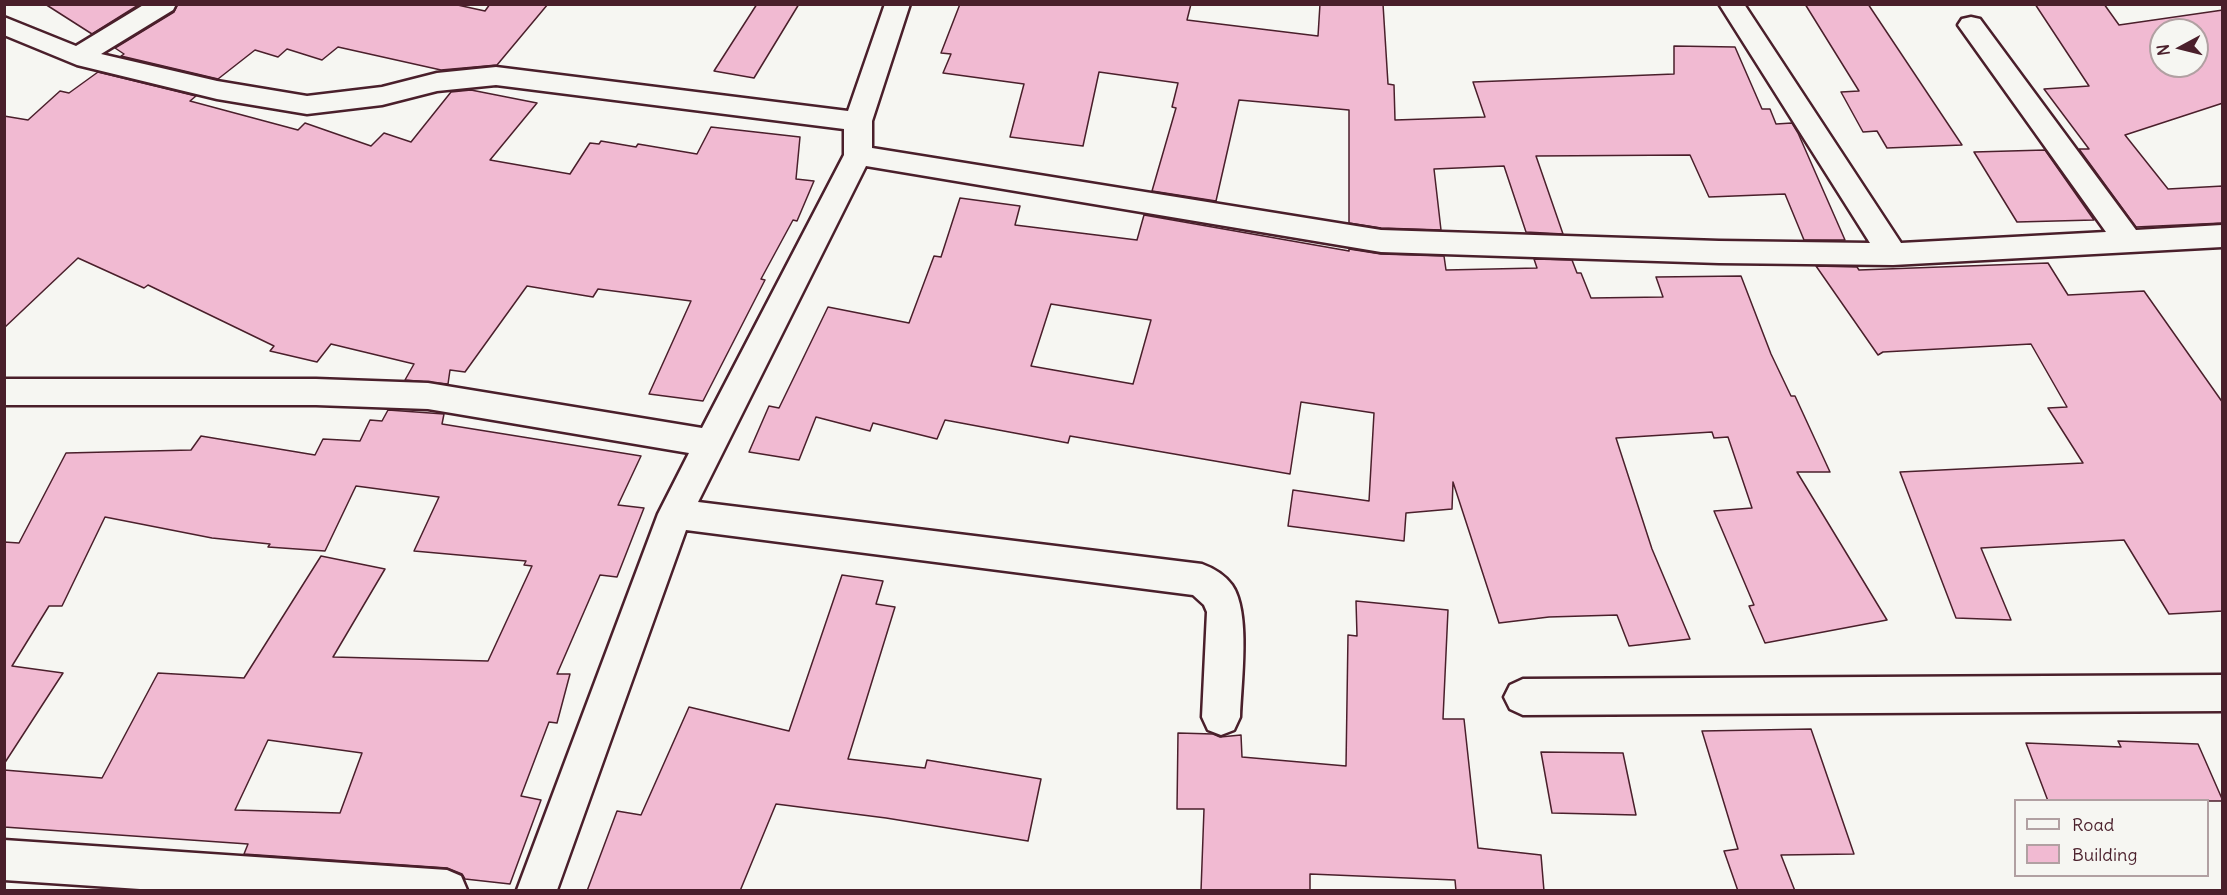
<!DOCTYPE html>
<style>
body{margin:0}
#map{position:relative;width:2227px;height:895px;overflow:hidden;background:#f6f6f2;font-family:Delius,sans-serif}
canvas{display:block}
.frame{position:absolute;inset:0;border:6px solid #4a1f2b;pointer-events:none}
.legend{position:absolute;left:2014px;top:799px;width:195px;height:78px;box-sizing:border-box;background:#f6f6f2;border:2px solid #b1a0a2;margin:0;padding:8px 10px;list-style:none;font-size:18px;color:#4a1f2b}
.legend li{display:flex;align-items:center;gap:12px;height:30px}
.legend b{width:30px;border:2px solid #b1a0a2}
.north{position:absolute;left:2149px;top:18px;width:60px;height:60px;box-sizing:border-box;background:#f6f6f2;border:2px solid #b1a0a2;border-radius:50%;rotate:263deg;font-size:16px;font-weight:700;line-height:24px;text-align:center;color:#4a1f2b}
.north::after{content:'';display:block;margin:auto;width:21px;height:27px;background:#4a1f2b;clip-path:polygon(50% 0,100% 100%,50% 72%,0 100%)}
</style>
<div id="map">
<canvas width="2227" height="895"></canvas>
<div class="frame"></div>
<ul class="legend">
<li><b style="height:8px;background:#f6f6f2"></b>Road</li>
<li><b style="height:16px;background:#f1bad2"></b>Building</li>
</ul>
<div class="north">N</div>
</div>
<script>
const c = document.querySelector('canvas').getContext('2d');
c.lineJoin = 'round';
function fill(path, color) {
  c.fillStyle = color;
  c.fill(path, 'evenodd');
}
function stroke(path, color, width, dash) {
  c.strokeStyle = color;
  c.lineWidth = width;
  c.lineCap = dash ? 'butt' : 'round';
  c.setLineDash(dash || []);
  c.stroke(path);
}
const building = new Path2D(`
 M 45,4 L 140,4 L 92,34 Z
 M 178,4 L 453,4 L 485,11 L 490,4 L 548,4 L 497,65 L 441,70 L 338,47 L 322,60 L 287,49 L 278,57 L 255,50 L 218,79 L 121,56 L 124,54 L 115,48 L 174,12 Z
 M 757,4 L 799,4 L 754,78 L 714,71 Z
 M 960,4 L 1191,4 L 1187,20 L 1318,36 L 1320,4 L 1383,4 L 1388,84 L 1394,85 L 1395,120 L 1485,117 L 1473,82 L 1674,74 L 1674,46 L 1735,47 L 1762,109 L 1770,109 L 1776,124 L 1792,123 L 1798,133 L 1845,240 L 1804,240 L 1785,194 L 1709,197 L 1690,155 L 1536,156 L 1563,234 L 1526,232 L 1504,166 L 1434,169 L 1441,230 L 1381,228 L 1349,223 L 1349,110 L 1239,100 L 1216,201 L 1152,191 L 1176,108 L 1172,107 L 1178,83 L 1099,72 L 1083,146 L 1010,137 L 1024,84 L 943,73 L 951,54 L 941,53 Z
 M 1805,4 L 1868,4 L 1962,145 L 1887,148 L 1877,131 L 1863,132 L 1841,92 L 1859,91 Z
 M 2035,4 L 2104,4 L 2119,25 L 2223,10 L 2223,103 L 2125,135 L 2168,189 L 2223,186 L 2223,223 L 2136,227 L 2079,149 L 2089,149 L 2044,89 L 2089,86 ZM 2161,30 L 2197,30 L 2197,66 L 2161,66 Z
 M 98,72 L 196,96 L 190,101 L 298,130 L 305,123 L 371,146 L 384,133 L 411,142 L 451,92 L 471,90 L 537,103 L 490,160 L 570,174 L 590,143 L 599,144 L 601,141 L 636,147 L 638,144 L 697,154 L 711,127 L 800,137 L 796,179 L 814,181 L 797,221 L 793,220 L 761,279 L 765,280 L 703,401 L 649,394 L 691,301 L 598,289 L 593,297 L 527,286 L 465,372 L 450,370 L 448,384 L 405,380 L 414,364 L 331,344 L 317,362 L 270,351 L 274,346 L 148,285 L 144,288 L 78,258 L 4,328 L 4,116 L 28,120 L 60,91 L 69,93 Z
 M 2045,150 L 2094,220 L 2017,222 L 1974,152 Z
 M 960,198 L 1020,206 L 1015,225 L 1137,240 L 1144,215 L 1349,251 L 1349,249 L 1381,254 L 1444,256 L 1446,270 L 1537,268 L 1534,259 L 1572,260 L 1577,273 L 1581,273 L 1591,298 L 1663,297 L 1656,277 L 1741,276 L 1771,354 L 1791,396 L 1795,396 L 1830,472 L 1797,472 L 1887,620 L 1765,643 L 1749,606 L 1754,605 L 1714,511 L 1752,508 L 1728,437 L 1714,438 L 1712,432 L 1616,438 L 1652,549 L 1690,639 L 1629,646 L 1617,615 L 1549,617 L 1499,623 L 1453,482 L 1452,509 L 1406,513 L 1404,541 L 1288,526 L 1293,490 L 1369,501 L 1374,413 L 1301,402 L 1290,474 L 1070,436 L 1068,443 L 945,420 L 937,439 L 873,423 L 870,431 L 816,417 L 799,460 L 749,452 L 769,406 L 779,408 L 828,307 L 909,323 L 934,256 L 941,257 ZM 1051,304 L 1151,320 L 1133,384 L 1031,366 Z
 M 2048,263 L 2068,295 L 2144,291 L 2223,403 L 2223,611 L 2169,614 L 2124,540 L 1981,548 L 2011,620 L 1956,618 L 1900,472 L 2083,463 L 2048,408 L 2067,407 L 2031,344 L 1883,352 L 1878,355 L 1816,266 L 1857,267 L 1859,270 Z
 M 388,410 L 444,414 L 442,424 L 641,456 L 618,505 L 644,508 L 617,577 L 600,575 L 557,674 L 570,674 L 557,723 L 549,722 L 521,796 L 541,800 L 510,884 L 465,879 L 462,874 L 447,868 L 244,854 L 248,844 L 4,827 L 4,770 L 102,778 L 158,673 L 244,678 L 321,556 L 385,569 L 333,657 L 488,661 L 532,566 L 524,565 L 526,561 L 414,551 L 439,497 L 356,486 L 325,551 L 268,547 L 270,544 L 212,538 L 105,517 L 62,606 L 49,606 L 12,666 L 63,673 L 4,764 L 4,542 L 19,543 L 66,453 L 191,450 L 201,436 L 315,455 L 323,439 L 360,441 L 370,420 L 382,421 ZM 268,740 L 362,753 L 340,813 L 235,810 Z
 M 842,575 L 883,581 L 876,604 L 895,607 L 848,759 L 925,768 L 927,760 L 1041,779 L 1028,841 L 886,818 L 776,804 L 740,891 L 587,891 L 617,811 L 641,815 L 689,707 L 789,731 Z
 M 1356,601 L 1448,610 L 1443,719 L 1464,719 L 1478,848 L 1541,855 L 1544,891 L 1456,891 L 1455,880 L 1310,874 L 1310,891 L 1201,891 L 1204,809 L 1177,809 L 1178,733 L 1213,734 L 1220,737 L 1241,735 L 1242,757 L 1346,766 L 1348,635 L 1357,636 Z
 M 1811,729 L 1854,854 L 1781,855 L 1795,891 L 1738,891 L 1724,851 L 1738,849 L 1702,731 Z
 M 2118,741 L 2198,744 L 2223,801 L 2048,801 L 2026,743 L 2121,747 Z
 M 1541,752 L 1623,753 L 1636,815 L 1552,813 Z`);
fill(building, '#f1bad2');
stroke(building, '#4a1f2b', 1.5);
const minor = new Path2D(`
 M 145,4 L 176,4 L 173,10 L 101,54 L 217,81 L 307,96 L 382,87 L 437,73 L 496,67 L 848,111 L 885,4 L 910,4 L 872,121 L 872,148 L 1381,230 L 1719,241 L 1870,243 L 1719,4 L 1744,4 L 1901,243 L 2106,232 L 1958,25 L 1962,19 L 1971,17 L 1980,19 L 2136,230 L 2222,225 L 2222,247 L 1893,265 L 1719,263 L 1381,252 L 866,166 L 698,502 L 1202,564 C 1213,568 1225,575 1232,585 C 1251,612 1241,683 1240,717 L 1234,730 L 1221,735 L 1208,730 L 1202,717 L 1207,612 L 1204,605 L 1193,595 L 686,530 L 557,890 L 517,890 L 658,514 L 689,453 L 428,409 L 316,405 L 4,405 L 4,379 L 316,379 L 428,383 L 702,428 L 844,155 L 844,129 L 496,85 L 437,91 L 382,105 L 307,114 L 217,99 L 77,65 L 4,35 L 4,17 L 76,46 Z
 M 2222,675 L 2222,711 L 1523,715 L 1510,709 L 1504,697 L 1510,685 L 1523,679 Z
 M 4,840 L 447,870 L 461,876 L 467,890 L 155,890 L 4,880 Z`);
stroke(minor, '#4a1f2b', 5);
fill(minor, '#f6f6f2');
</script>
